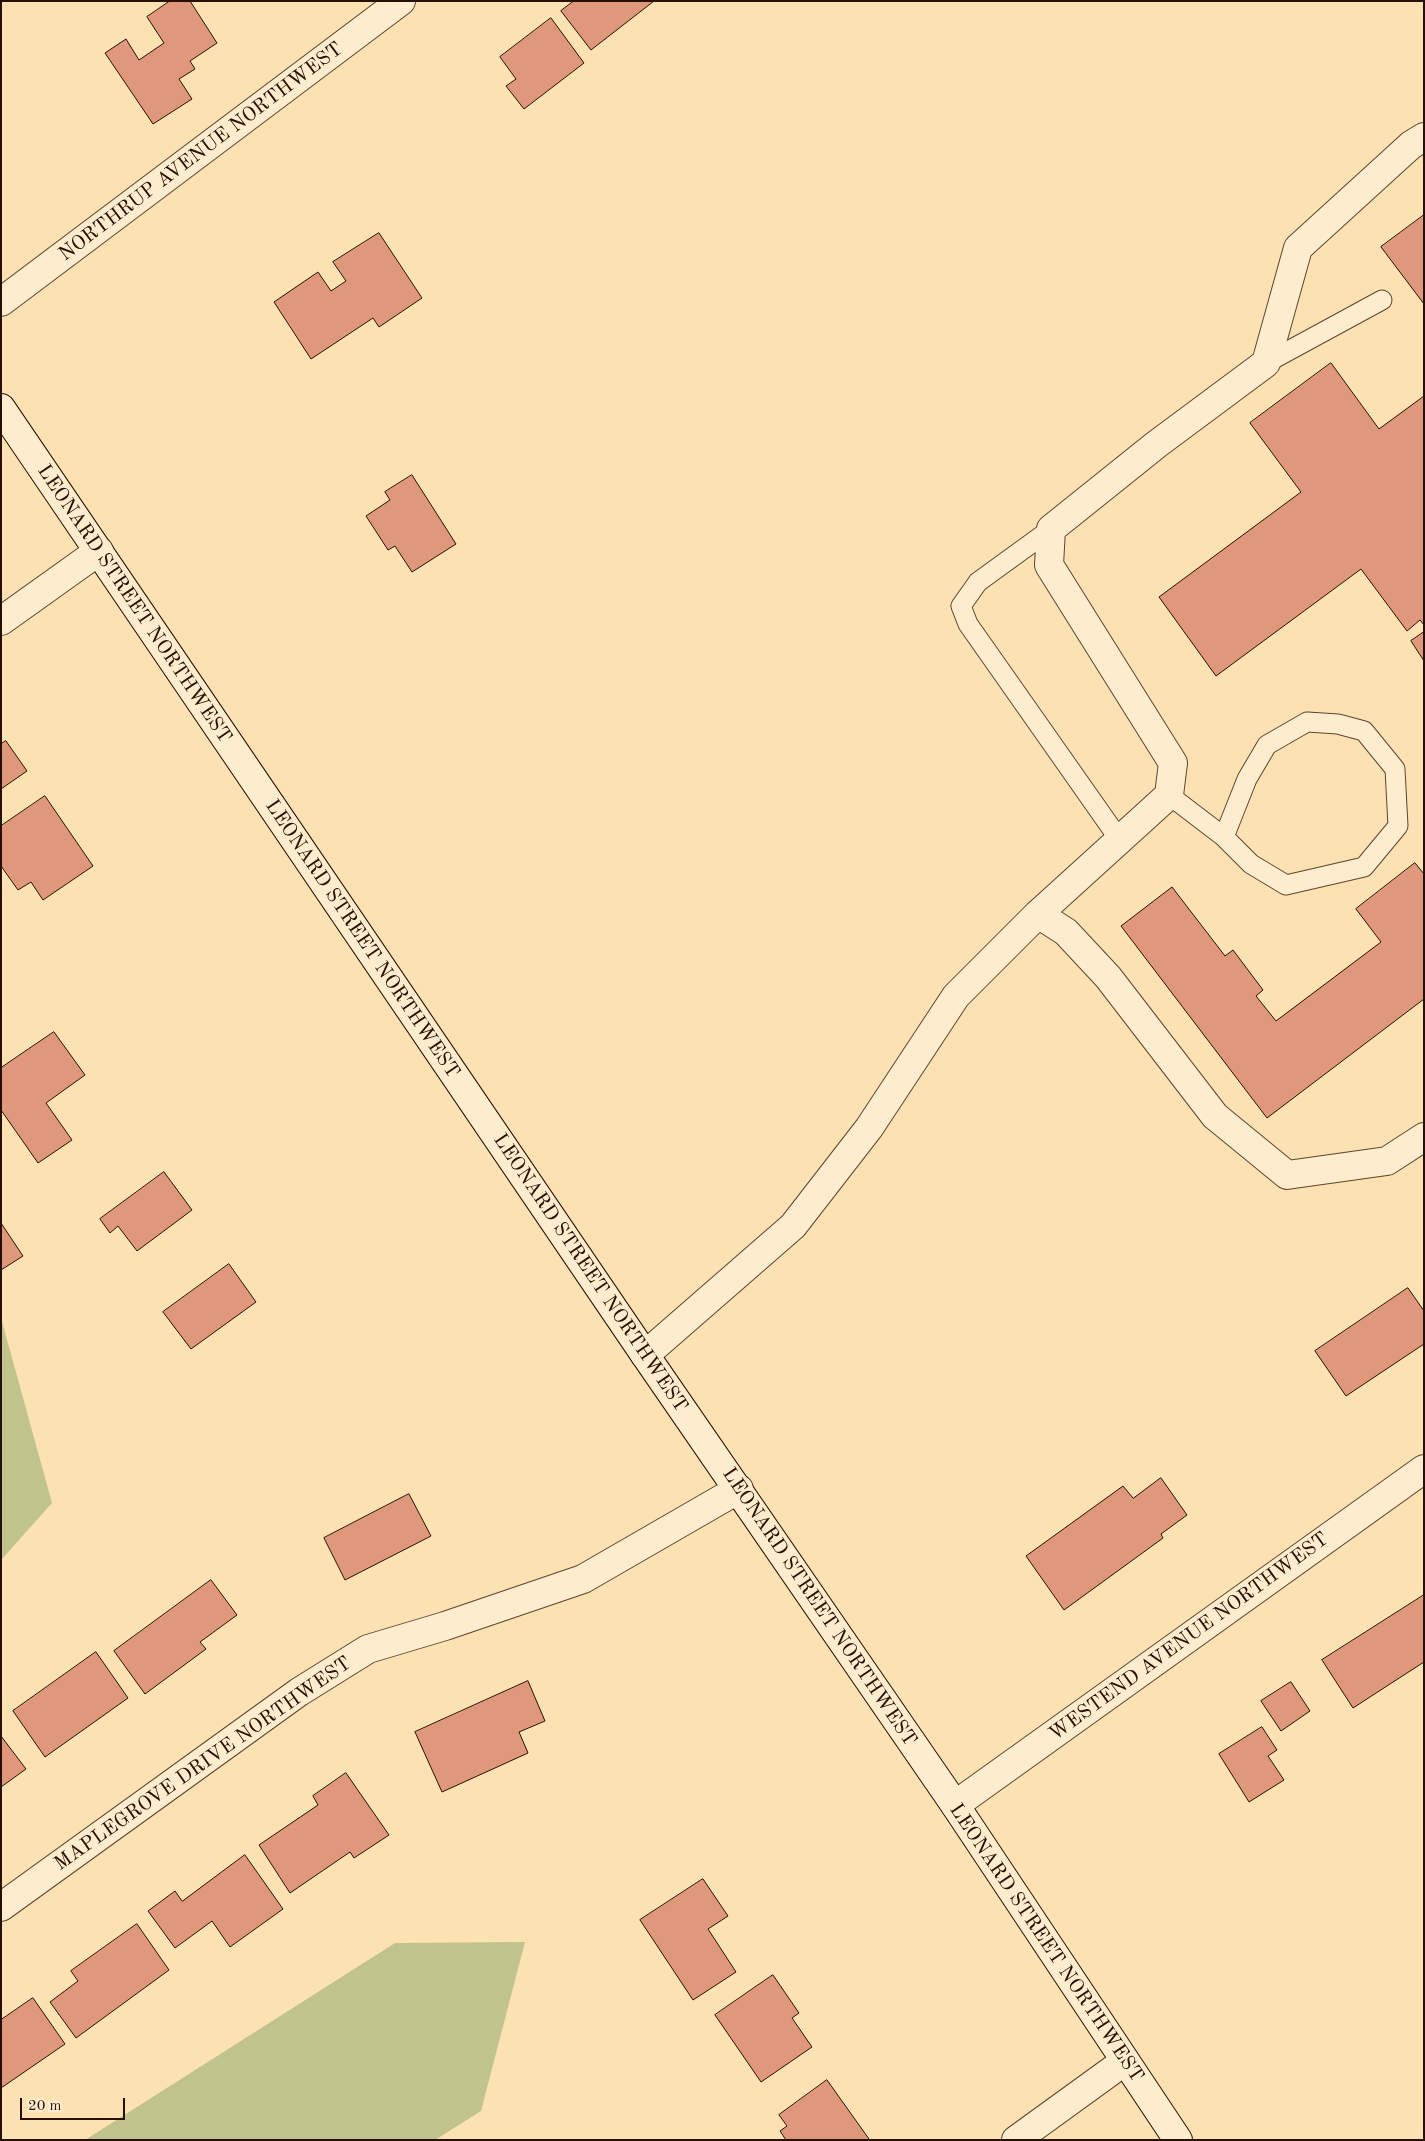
<!DOCTYPE html>
<style>
body{margin:0}
#map{position:relative;width:1425px;height:2141px;overflow:hidden;background:#fce2b3;font-family:"Old Standard TT",serif}
canvas{display:block}
.frame{position:absolute;inset:0;border:2px solid #271001;pointer-events:none}
.scale{position:absolute;left:20px;top:2098px;width:105px;height:22px;box-sizing:border-box;border:2px solid #271001;border-top:0;padding-left:6px;font-size:15px;line-height:18px;white-space:nowrap;color:#271001;-webkit-text-stroke:4px #fdecce;paint-order:stroke}
</style>
<div id="map">
<canvas width="1425" height="2141"></canvas>
<div class="frame"></div>
<div class="scale">20 m</div>
</div>
<script>
const c = document.querySelector('canvas').getContext('2d');
c.lineJoin = 'round';
function fill(path, color) {
  c.fillStyle = color;
  c.fill(path, 'evenodd');
}
function stroke(path, color, width, dash) {
  c.strokeStyle = color;
  c.lineWidth = width;
  c.lineCap = dash ? 'butt' : 'round';
  c.setLineDash(dash || []);
  c.stroke(path);
}
function write(font, color, halo, rows, align = 'center') {
  c.font = font + ' "Old Standard TT",serif';
  c.lineWidth = 4.5;
  c.setLineDash([]);
  c.textBaseline = 'middle';
  c.strokeStyle = halo;
  c.fillStyle = color;
  for (const [text, x, y, turn = 0] of rows) {
    c.save();
    c.translate(x, y);
    c.rotate((+turn || 0) * Math.PI / 180);
    c.textAlign = isNaN(turn) ? turn : align;
    if (halo) c.strokeText(text, 0, 0);
    c.fillText(text, 0, 0);
    c.restore();
  }
}
fill(new Path2D(`
 M 1,1318 L 52,1503 L 1,1560 Z
 M 525,1942 L 481,2111 L 435,2140 L 85,2140 L 395,1943 Z`), '#c0c38b');
const building = new Path2D(`
 M 170,1 L 190,1 L 217,43 L 190,61 L 195,69 L 179,79 L 192,99 L 153,124 L 105,53 L 126,39 L 139,60 L 164,43 L 147,17 Z
 M 574,1 L 654,1 L 591,50 L 561,11 Z
 M 551,18 L 584,63 L 524,109 L 506,86 L 516,79 L 500,57 Z
 M 1424,215 L 1424,304 L 1381,247 Z
 M 379,233 L 422,298 L 379,327 L 373,318 L 311,359 L 274,302 L 318,272 L 331,291 L 346,281 L 333,262 Z
 M 1331,363 L 1379,429 L 1424,396 L 1424,625 L 1420,620 L 1407,631 L 1361,569 L 1216,676 L 1159,597 L 1301,492 L 1250,423 Z
 M 412,475 L 456,544 L 412,572 L 395,546 L 388,550 L 366,516 L 390,500 L 385,492 Z
 M 1424,632 L 1424,661 L 1411,641 Z
 M 6,741 L 27,771 L 1,789 L 1,744 Z
 M 45,796 L 93,866 L 43,900 L 31,882 L 18,890 L 1,866 L 1,826 Z
 M 1415,863 L 1424,874 L 1424,999 L 1267,1118 L 1121,926 L 1172,887 L 1225,956 L 1233,950 L 1263,990 L 1256,996 L 1276,1021 L 1381,942 L 1356,909 Z
 M 54,1032 L 85,1075 L 46,1103 L 72,1140 L 38,1163 L 1,1110 L 1,1068 Z
 M 164,1172 L 192,1210 L 137,1251 L 118,1226 L 110,1233 L 100,1219 Z
 M 1,1223 L 23,1256 L 1,1270 Z
 M 229,1264 L 256,1302 L 191,1349 L 163,1312 Z
 M 1408,1288 L 1424,1311 L 1424,1344 L 1346,1396 L 1315,1351 Z
 M 1161,1478 L 1187,1515 L 1161,1534 L 1163,1538 L 1064,1610 L 1026,1556 L 1123,1486 L 1133,1498 Z
 M 409,1494 L 431,1536 L 345,1580 L 324,1538 Z
 M 211,1580 L 237,1615 L 200,1642 L 206,1649 L 145,1694 L 114,1651 Z
 M 1424,1595 L 1424,1662 L 1353,1708 L 1322,1660 Z
 M 96,1652 L 128,1698 L 45,1757 L 13,1711 Z
 M 528,1681 L 545,1721 L 519,1732 L 528,1753 L 442,1792 L 415,1732 Z
 M 1291,1682 L 1310,1711 L 1281,1731 L 1261,1701 Z
 M 1262,1727 L 1277,1750 L 1268,1756 L 1284,1780 L 1249,1802 L 1219,1754 Z
 M 1,1736 L 26,1769 L 1,1787 Z
 M 346,1773 L 389,1835 L 354,1858 L 350,1852 L 290,1893 L 259,1845 L 318,1805 L 313,1796 Z
 M 245,1855 L 283,1909 L 230,1947 L 212,1921 L 175,1948 L 148,1911 L 175,1891 L 182,1901 Z
 M 703,1879 L 728,1916 L 708,1929 L 736,1972 L 693,2000 L 640,1920 Z
 M 137,1924 L 169,1970 L 76,2038 L 50,2002 L 78,1981 L 71,1971 Z
 M 773,1975 L 799,2013 L 792,2018 L 812,2047 L 761,2082 L 715,2015 Z
 M 33,1998 L 65,2044 L 1,2088 L 1,2020 Z
 M 827,2080 L 869,2139 L 867,2140 L 786,2140 L 780,2131 L 787,2126 L 779,2115 Z`);
fill(building, '#e0987c');
stroke(building, '#271001', 1);
const service = new Path2D(`
 M 1266,363 L 1382,300
 M 1051,529 L 978,582 L 961,606 L 968,624 L 1119,839
 M 1169,795 L 1224,837 L 1247,779 L 1267,745 L 1307,722 L 1338,724 L 1364,731 L 1395,769 L 1398,826 L 1364,867 L 1286,885 L 1251,864 L 1224,837`);
const minor = new Path2D(`
 M 1,302 L 401,1
 M 1,621 L 99,551
 M 1038,914 L 1066,932 L 1108,977 L 1215,1116 L 1287,1175 L 1387,1161 L 1424,1137
 M 645,1355 L 793,1226 L 869,1128 L 956,996 L 1038,914 L 1169,795 L 1173,763 L 1049,565 L 1051,529 L 1157,444 L 1266,363 L 1298,248 L 1411,145 L 1424,137
 M 955,1805 L 1424,1469
 M 1,1907 L 299,1692 L 368,1649 L 445,1626 L 583,1579 L 739,1489
 M 1016,2140 L 1125,2061`);
const secondary = new Path2D(`
 M 1,408 L 645,1355 L 955,1805 L 1178,2140`);
stroke(service, '#5c442e', 21);
stroke(minor, '#5c442e', 30);
stroke(secondary, '#271001', 30);
stroke(service, '#fdecce', 19);
stroke(minor, '#fdecce', 28);
stroke(secondary, '#fdecce', 28);
write('20px', '#271001', '#fdecce', [
 ["NORTHRUP AVENUE NORTHWEST",201,152,-37],
 ["LEONARD STREET NORTHWEST",134,604,56],
 ["LEONARD STREET NORTHWEST",362,939,56],
 ["LEONARD STREET NORTHWEST",590,1273,56],
 ["LEONARD STREET NORTHWEST",819,1607,56],
 ["WESTEND AVENUE NORTHWEST",1189,1637,-36],
 ["MAPLEGROVE DRIVE NORTHWEST",203,1764,-35],
 ["LEONARD STREET NORTHWEST",1046,1943,56]
]);
</script>
